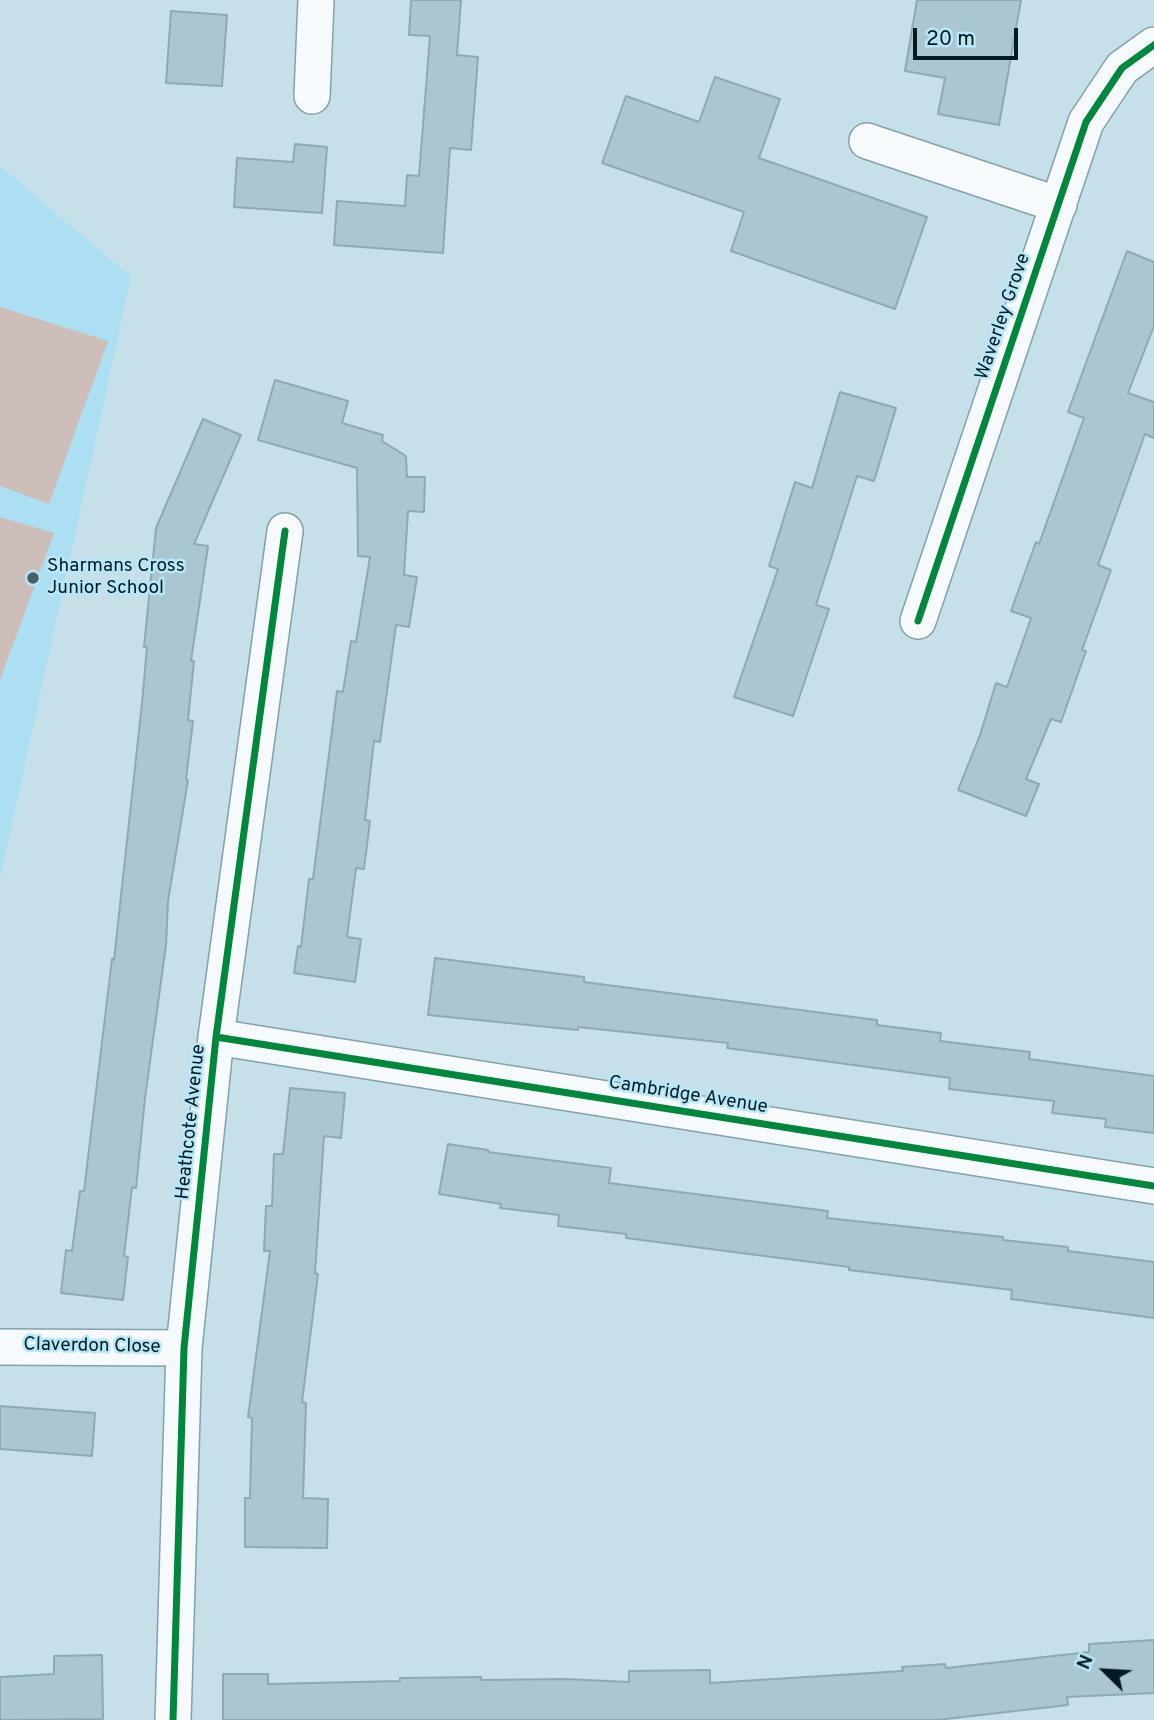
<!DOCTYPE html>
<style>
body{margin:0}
#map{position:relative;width:1154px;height:1720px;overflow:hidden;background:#c6e0e9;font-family:Overpass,sans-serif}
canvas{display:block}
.north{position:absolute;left:1070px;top:1636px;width:70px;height:70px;-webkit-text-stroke:5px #b7e7f8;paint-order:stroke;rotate:294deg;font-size:19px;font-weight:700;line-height:28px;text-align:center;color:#011b23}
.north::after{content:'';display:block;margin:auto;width:24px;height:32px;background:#011b23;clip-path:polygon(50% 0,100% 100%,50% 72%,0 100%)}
.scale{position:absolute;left:913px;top:28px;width:105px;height:32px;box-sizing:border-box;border:4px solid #011b23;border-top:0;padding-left:9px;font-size:21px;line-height:24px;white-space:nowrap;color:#011b23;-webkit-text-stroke:5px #b7e7f8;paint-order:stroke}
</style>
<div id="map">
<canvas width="1154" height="1720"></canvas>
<div class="north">N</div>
<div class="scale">20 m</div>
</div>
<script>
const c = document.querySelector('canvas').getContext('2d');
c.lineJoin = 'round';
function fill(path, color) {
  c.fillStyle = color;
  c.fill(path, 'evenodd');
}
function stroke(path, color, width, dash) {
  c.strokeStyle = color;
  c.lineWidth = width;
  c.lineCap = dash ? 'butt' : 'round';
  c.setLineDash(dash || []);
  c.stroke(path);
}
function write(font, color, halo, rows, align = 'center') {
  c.font = font + ' Overpass,sans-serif';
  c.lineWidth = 5;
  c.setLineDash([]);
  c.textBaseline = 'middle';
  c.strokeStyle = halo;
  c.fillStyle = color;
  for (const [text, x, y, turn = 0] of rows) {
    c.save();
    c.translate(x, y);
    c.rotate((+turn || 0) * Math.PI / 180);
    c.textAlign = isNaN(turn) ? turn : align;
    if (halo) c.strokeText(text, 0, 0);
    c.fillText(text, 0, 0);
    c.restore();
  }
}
fill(new Path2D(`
 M 0,166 L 131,277 L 0,879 Z`), '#abdff1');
fill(new Path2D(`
 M 0,307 L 108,341 L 49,504 L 0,486 Z
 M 0,517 L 54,533 L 0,680 Z`), '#cdbeb9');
const building = new Path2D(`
 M 411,0 L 461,0 L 457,55 L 478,57 L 471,150 L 450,148 L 443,253 L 334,245 L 337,201 L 405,206 L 407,175 L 419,176 L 430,36 L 409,35 Z
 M 917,0 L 1021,0 L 999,125 L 938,114 L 945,78 L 905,71 Z
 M 171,11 L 227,15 L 222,86 L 166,83 Z
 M 715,77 L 780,99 L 759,158 L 927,217 L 895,309 L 731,251 L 744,212 L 602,163 L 626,96 L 699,122 Z
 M 295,144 L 327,147 L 322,213 L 234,207 L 237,158 L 293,162 Z
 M 1127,251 L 1154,262 L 1154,326 L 1128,393 L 1154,402 L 1154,438 L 1145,434 L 1098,565 L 1111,570 L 1082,650 L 1086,651 L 1061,722 L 1051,719 L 1026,779 L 1039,784 L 1026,816 L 958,790 L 980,735 L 996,683 L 1007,687 L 1031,618 L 1011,611 L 1036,542 L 1039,544 L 1084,418 L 1068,412 Z
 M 275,380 L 348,401 L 342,423 L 383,435 L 382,441 L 406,456 L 407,477 L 425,477 L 424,512 L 408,511 L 404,575 L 417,577 L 409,627 L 396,625 L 380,742 L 374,741 L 365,820 L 370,821 L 364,869 L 356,868 L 347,937 L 361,939 L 355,982 L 294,973 L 298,946 L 301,947 L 309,879 L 313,879 L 337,691 L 343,692 L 351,641 L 356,642 L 370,557 L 358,556 L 357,468 L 258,440 Z
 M 840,392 L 896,408 L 874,481 L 857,476 L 816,605 L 829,609 L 793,716 L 734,697 L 778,569 L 769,566 L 795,482 L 812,488 Z
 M 203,419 L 241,435 L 194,544 L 208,546 L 191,661 L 194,661 L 188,720 L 193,721 L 186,779 L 188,780 L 168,901 L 166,945 L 145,1098 L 136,1188 L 132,1187 L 124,1256 L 128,1257 L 123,1300 L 61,1293 L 66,1250 L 72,1251 L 80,1191 L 84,1191 L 112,959 L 114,960 L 142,703 L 147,647 L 144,647 L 156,528 Z
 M 435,958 L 584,977 L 584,982 L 877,1020 L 877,1025 L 941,1033 L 940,1041 L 1030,1052 L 1029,1059 L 1154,1076 L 1154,1133 L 1105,1127 L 1106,1119 L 1052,1113 L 1054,1101 L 949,1089 L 950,1078 L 727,1048 L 728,1043 L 578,1027 L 578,1030 L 428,1015 Z
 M 290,1088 L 345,1093 L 341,1138 L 324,1136 L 315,1273 L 318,1274 L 302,1402 L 306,1403 L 303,1498 L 328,1499 L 327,1548 L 245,1547 L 245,1498 L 250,1498 L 252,1418 L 248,1417 L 270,1251 L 264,1251 L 266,1206 L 272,1206 L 274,1154 L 283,1154 Z
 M 448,1144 L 488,1150 L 488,1152 L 611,1168 L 609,1183 L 828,1211 L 827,1218 L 1003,1237 L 1003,1240 L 1068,1247 L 1068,1251 L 1154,1262 L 1154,1318 L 1011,1299 L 1012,1290 L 849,1270 L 849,1267 L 626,1238 L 626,1234 L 558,1226 L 559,1215 L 500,1208 L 501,1204 L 439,1194 Z
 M 0,1406 L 95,1413 L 92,1456 L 0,1449 Z
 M 1154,1640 L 1154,1693 L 1067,1697 L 1068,1705 L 937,1720 L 223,1720 L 223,1674 L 268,1674 L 268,1684 L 400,1681 L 400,1678 L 481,1677 L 481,1680 L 565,1679 L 629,1682 L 629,1671 L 710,1670 L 710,1683 L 903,1671 L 902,1667 L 945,1664 L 946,1668 L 1089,1652 L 1089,1644 Z
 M 102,1655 L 103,1719 L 0,1720 L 0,1677 L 54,1674 L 54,1656 Z`);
fill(building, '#aac6d0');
stroke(building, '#8daab3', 2);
const minor = new Path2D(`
 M 312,96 L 316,0
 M 867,141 L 1059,205
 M 918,621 L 1086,122 L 1122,68 L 1154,45
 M 216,1037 L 1154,1186
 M 0,1347 L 184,1348
 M 173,1720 L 184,1348 L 216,1037 L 285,531`);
stroke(minor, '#83a1aa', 38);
stroke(minor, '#f6fafc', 35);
stroke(new Path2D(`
 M 918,621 L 1086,122 L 1122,68 L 1154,45
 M 216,1037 L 1154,1186
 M 173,1720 L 184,1348 L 216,1037 L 285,531`), '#00873e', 7);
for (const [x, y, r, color] of [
 [33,578,7,"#466068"]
]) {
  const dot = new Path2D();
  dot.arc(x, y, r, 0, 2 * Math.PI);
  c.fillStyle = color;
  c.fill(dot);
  stroke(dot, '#b7e7f8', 2.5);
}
write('19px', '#011b23', '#b7e7f8', [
 ["Waverley Grove",1004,317,-71],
 ["Cambridge Avenue",688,1096,9],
 ["Heathcote Avenue",192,1122,-84],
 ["Claverdon Close",92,1347,1]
]);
write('19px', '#011b23', '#b7e7f8', [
 ["Sharmans Cross",47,567],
 ["Junior School",47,589]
], 'left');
</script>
